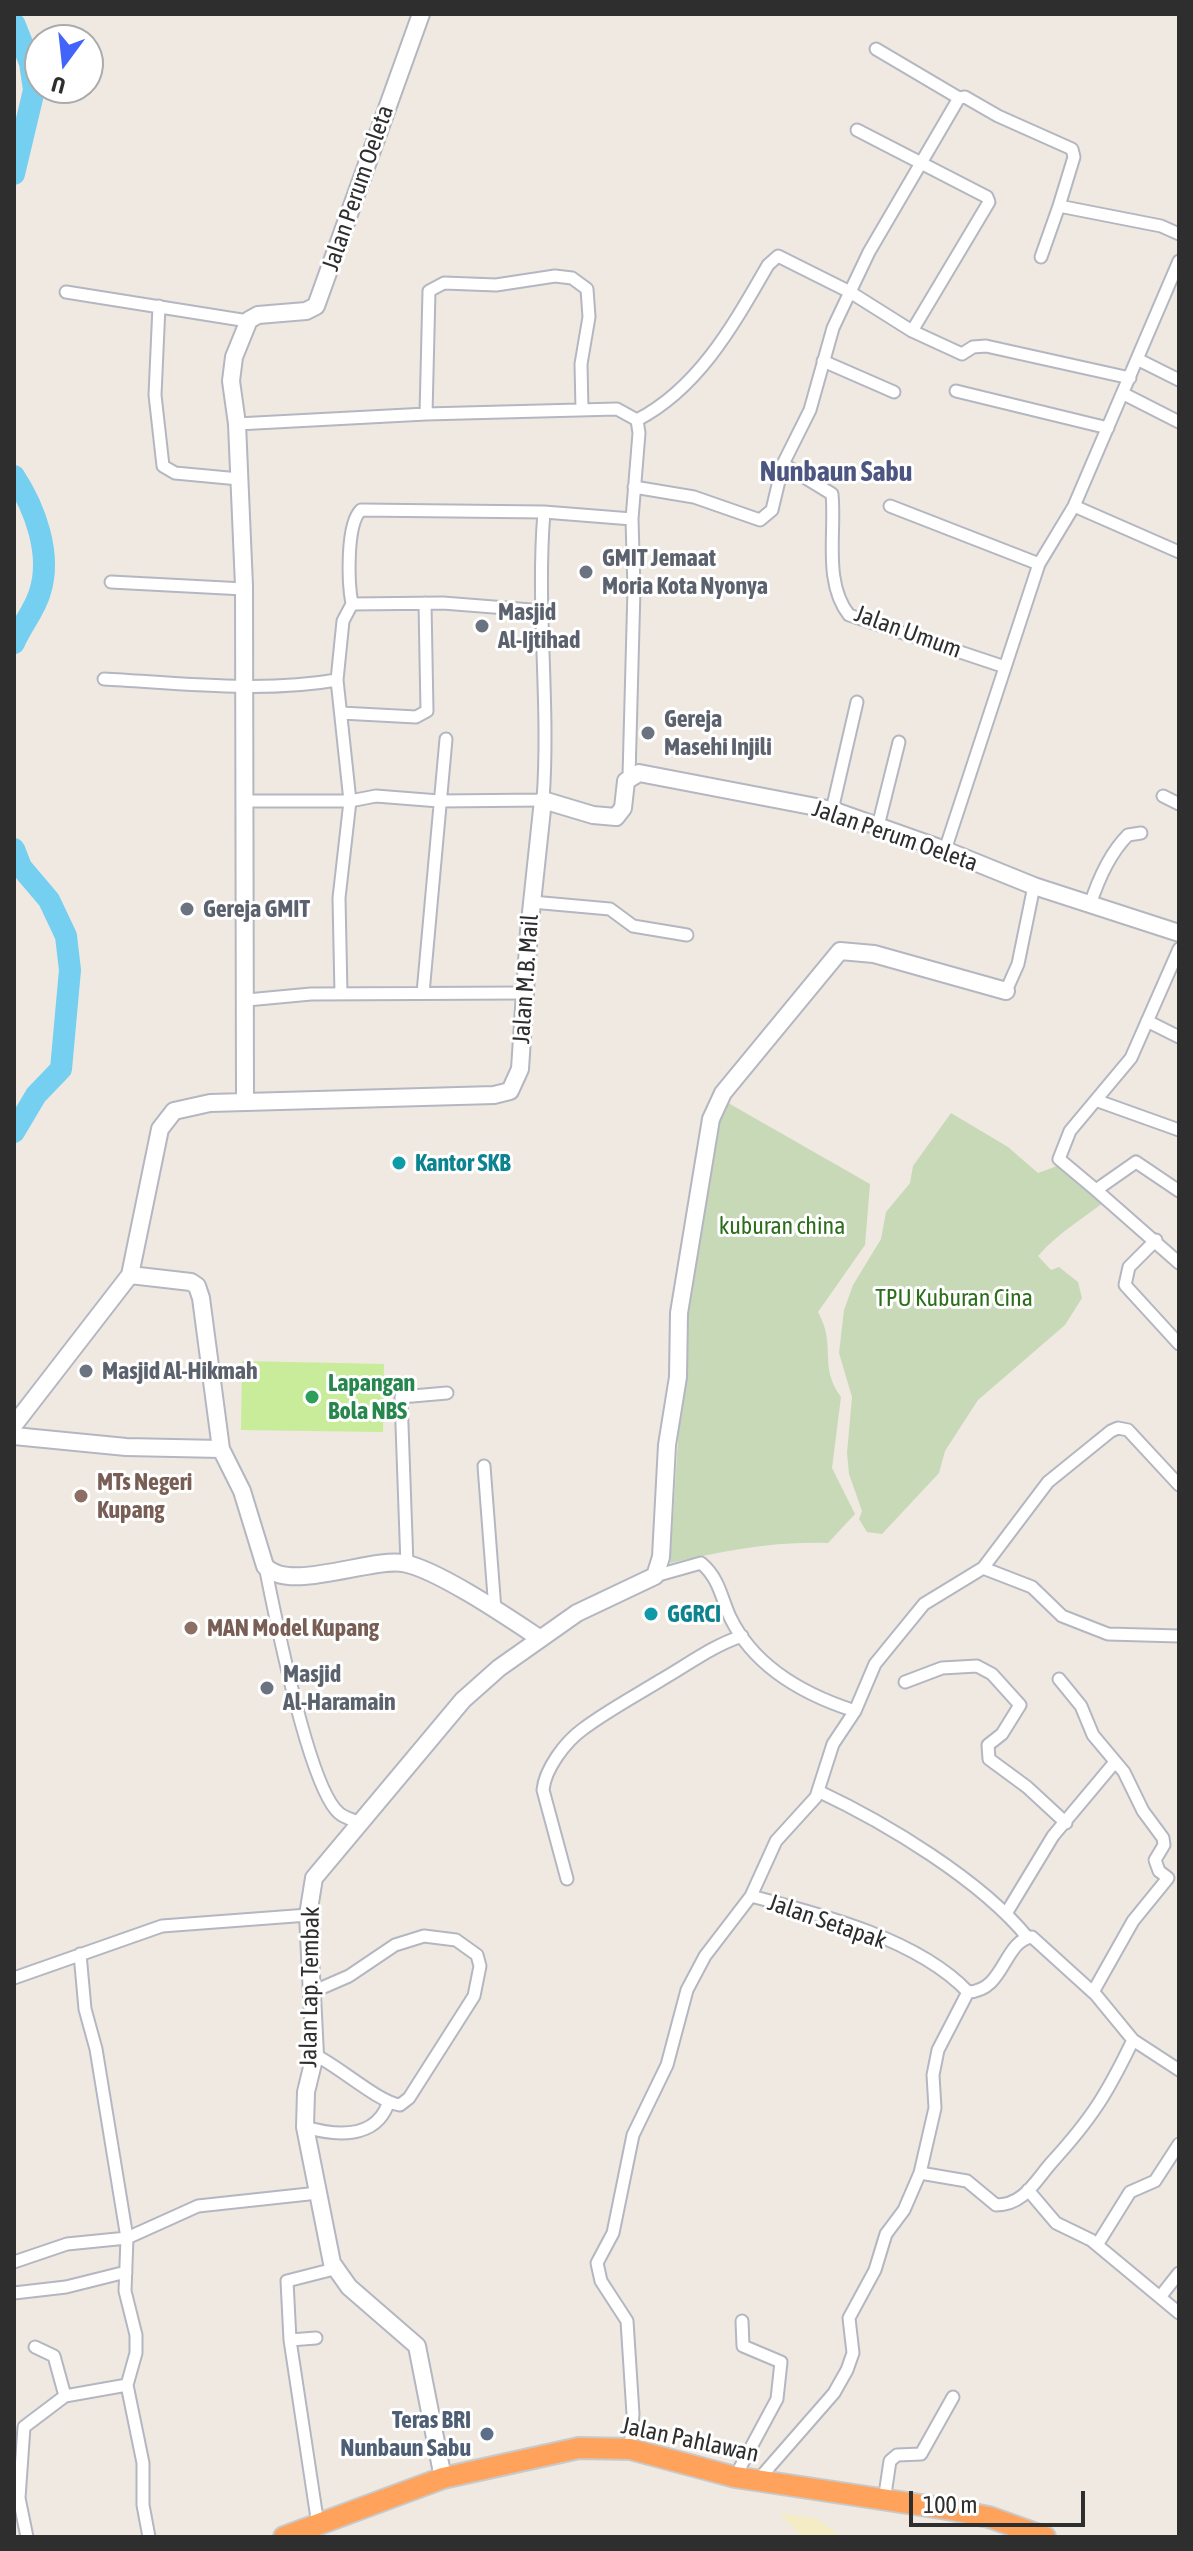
<!DOCTYPE html>
<style>
body{margin:0}
#map{position:relative;width:1193px;height:2551px;overflow:hidden;background:#efe9e1;font-family:"Asap Condensed",sans-serif}
canvas{display:block}
.frame{position:absolute;inset:0;border:16px solid #2e2e2e;pointer-events:none}
.north{position:absolute;left:24px;top:24px;width:80px;height:80px;box-sizing:border-box;background:#fff;border:2px solid #ababab;border-radius:50%;rotate:195deg;font-size:22px;font-weight:700;line-height:32px;text-align:center;color:#2e2e2e}
.north::after{content:'';display:block;margin:auto;width:28px;height:36px;background:#4264fb;clip-path:polygon(50% 0,100% 100%,50% 72%,0 100%)}
.scale{position:absolute;left:909px;top:2491px;width:176px;height:36px;box-sizing:border-box;border:4px solid #2e2e2e;border-top:0;padding-left:10px;font-size:24px;line-height:28px;white-space:nowrap;color:#2e2e2e;-webkit-text-stroke:6px #fff;paint-order:stroke}
</style>
<div id="map">
<canvas width="1193" height="2551"></canvas>
<div class="frame"></div>
<div class="north">U</div>
<div class="scale">100 m</div>
</div>
<script>
const c = document.querySelector('canvas').getContext('2d');
c.lineJoin = 'round';
function fill(path, color) {
  c.fillStyle = color;
  c.fill(path, 'evenodd');
}
function stroke(path, color, width, dash) {
  c.strokeStyle = color;
  c.lineWidth = width;
  c.lineCap = dash ? 'butt' : 'round';
  c.setLineDash(dash || []);
  c.stroke(path);
}
function write(font, color, halo, rows, align = 'center') {
  c.font = font + ' "Asap Condensed",sans-serif';
  c.lineWidth = 6;
  c.setLineDash([]);
  c.textBaseline = 'middle';
  c.strokeStyle = halo;
  c.fillStyle = color;
  for (const [text, x, y, turn = 0] of rows) {
    c.save();
    c.translate(x, y);
    c.rotate((+turn || 0) * Math.PI / 180);
    c.textAlign = isNaN(turn) ? turn : align;
    if (halo) c.strokeText(text, 0, 0);
    c.fillText(text, 0, 0);
    c.restore();
  }
}
fill(new Path2D(`
 M 780,2513 L 818,2519 L 841,2537 L 802,2537 Z`), '#f3ecc5');
fill(new Path2D(`
 M 723,1100 L 870,1184 L 865,1245 L 818,1312 C 837,1346 818,1366 841,1397 L 832,1468 L 855,1514 L 828,1543 C 773,1541 724,1551 670,1563 L 686,1318 Z
 M 951,1113 L 1008,1147 L 1038,1173 L 1057,1166 L 1104,1202 C 1081,1220 1058,1233 1038,1256 L 1051,1270 L 1059,1267 L 1078,1282 L 1082,1298 L 1065,1325 L 978,1400 L 945,1451 L 939,1473 L 882,1534 L 867,1532 L 859,1519 L 862,1511 L 849,1474 L 847,1453 L 852,1397 L 839,1353 L 844,1310 L 853,1285 L 881,1239 L 886,1212 L 910,1183 L 913,1166 Z`), '#c8d9b8');
fill(new Path2D(`
 M 242,1361 L 384,1364 L 383,1432 L 241,1430 Z`), '#c9ec9a');
stroke(new Path2D(`
 M 14,23 L 30,63 L 34,90 L 14,174
 M 14,476 C 35,508 52,554 40,592 C 35,610 21,626 14,643
 M 14,849 L 21,867 L 49,900 L 66,936 L 70,970 L 61,1069 L 36,1095 L 14,1132`), '#75cff0', 22);
const street = new Path2D(`
 M 876,49 L 959,98
 M 857,130 L 987,197 L 989,202 L 912,331
 M 1041,257 L 1059,206
 M 66,292 L 248,321
 M 159,306 L 155,395 L 163,466 L 175,473 L 239,479
 M 1137,359 L 1179,380
 M 823,361 L 894,392
 M 956,391 L 1108,428
 M 1124,394 L 1179,422
 M 426,414 L 429,291 L 444,283 L 496,285 L 555,276 L 572,278 L 587,289 L 589,317 L 581,364 L 582,410
 M 637,420 C 699,388 734,324 768,265 L 778,256 L 850,292 L 869,252 L 959,98 L 965,97 L 998,116 L 1072,149 L 1074,157 L 1059,206 L 1161,226 L 1179,234
 M 237,424 L 426,414 L 617,409 L 637,420 L 639,433 L 632,519 L 544,512 C 536,608 550,704 543,800 L 439,801 L 376,796 L 350,801 L 243,801
 M 783,464 L 810,410 L 833,328 L 850,292 L 912,331 L 962,354 L 973,347 L 986,346 L 1130,378
 M 634,487 L 694,497 L 760,520 L 772,510 L 783,464 L 832,494 C 836,532 823,582 849,615 L 1002,666
 M 890,506 L 1039,564
 M 1074,506 L 1179,552
 M 111,582 L 244,589
 M 352,604 C 348,583 346,524 361,510 L 544,512
 M 104,679 C 179,683 262,693 337,680 L 343,621 L 352,604 L 443,603 L 544,611
 M 337,680 L 350,801 L 339,898 L 341,994
 M 341,713 L 416,717 L 427,711 L 425,603
 M 629,776 L 634,589 L 632,519
 M 1163,796 L 1179,804
 M 832,810 L 857,702
 M 878,826 L 899,742
 M 945,850 L 1039,564 L 1074,506 L 1179,261
 M 532,902 L 610,909 L 633,926 L 687,935
 M 1090,905 C 1098,880 1109,854 1128,835 L 1141,833
 M 1179,949 L 1131,1058 L 1070,1131 L 1059,1159 L 1096,1190 L 1136,1162 L 1179,1191
 M 1006,991 L 1018,964 L 1034,886
 M 423,993 L 446,739
 M 247,1000 L 311,994 L 524,993
 M 1147,1021 L 1179,1037
 M 1098,1101 L 1179,1130
 M 1096,1190 L 1179,1263
 M 1156,1240 L 1129,1267 L 1125,1285 L 1179,1344
 M 484,1466 L 495,1610
 M 407,1565 L 401,1397 L 447,1393
 M 265,1566 C 274,1611 309,1788 339,1813 C 344,1818 354,1820 361,1823
 M 983,1568 L 1032,1587 L 1062,1616 L 1108,1634 L 1179,1636
 M 655,1576 L 701,1563 C 719,1578 721,1597 730,1617 C 754,1667 805,1695 855,1711
 M 1059,1679 L 1081,1706 L 1093,1735 L 1124,1772 L 1143,1811 L 1163,1838 L 1164,1845 L 1155,1860 L 1159,1871 L 1168,1878 L 1133,1921 L 1093,1992
 M 905,1682 L 942,1668 L 977,1666 L 992,1674 L 1020,1705 L 1002,1734 L 988,1745 L 989,1759 L 1027,1787 L 1066,1823
 M 818,1791 C 886,1823 981,1880 1028,1938
 M 567,1879 L 543,1790 C 545,1769 565,1742 583,1729 C 607,1711 635,1696 661,1680 C 689,1664 712,1646 742,1636
 M 751,1896 C 820,1914 918,1939 968,1992
 M 1007,1912 L 1053,1836 L 1115,1762
 M 14,1978 L 162,1926 L 308,1915
 M 310,1993 L 349,1976 L 395,1945 L 424,1936 L 456,1940 L 477,1955 L 480,1966 L 474,1996 L 409,2098 L 400,2105 C 378,2102 340,2067 315,2055
 M 305,2127 C 336,2136 375,2139 388,2104
 M 920,2173 L 967,2181 L 996,2205 C 1024,2205 1035,2181 1052,2162 C 1092,2118 1107,2094 1133,2040
 M 1028,2190 L 1056,2223 L 1091,2240 L 1179,2313
 M 1097,2245 L 1130,2192 L 1155,2181 L 1179,2144
 M 14,2262 L 67,2244 L 127,2238 L 198,2206 L 318,2193
 M 14,2293 L 66,2287 L 126,2272
 M 1160,2297 L 1179,2273
 M 316,2338 L 290,2340 L 318,2525
 M 290,2340 L 287,2281 L 334,2269
 M 35,2347 L 54,2356 L 65,2396
 M 127,2385 L 143,2463 L 143,2505 L 149,2537
 M 630,2449 L 633,2414 L 627,2321 L 601,2281 L 597,2263 L 613,2233 L 633,2135 L 667,2065 L 687,1990 L 705,1956 L 751,1896 L 776,1841 L 816,1797 L 833,1744 L 855,1711 L 875,1664 L 924,1604 L 983,1568 L 1048,1482 L 1111,1431 L 1118,1428 L 1128,1430 L 1179,1485
 M 735,2477 L 777,2399 L 781,2362 L 743,2346 L 742,2321
 M 758,2480 L 834,2393 L 847,2370 L 853,2353 L 849,2318 L 875,2270 L 886,2234 L 904,2210 L 920,2173 L 935,2108 L 933,2075 L 938,2050 L 968,1992 C 1005,1991 1003,1941 1032,1937 L 1096,1995 L 1133,2040 L 1179,2070
 M 884,2501 L 890,2461 L 897,2455 L 921,2454 L 953,2397
 M 27,2537 L 19,2498 L 24,2427 L 65,2396 L 127,2385 L 136,2353 L 136,2335 L 125,2291 L 127,2238 L 96,2049 L 85,2009 L 80,1954`);
const secondary = new Path2D(`
 M 245,1102 L 244,586 L 237,424 L 231,381 L 234,357 L 249,320 L 258,315 L 306,311 L 316,306 L 421,14
 M 130,1275 L 160,1129 L 174,1111 L 210,1103 L 494,1095 L 510,1091 L 520,1069 L 529,931 L 543,800 L 593,815 L 616,817 L 623,808 L 626,781 L 639,773 L 832,810 L 945,850 L 1034,886 L 1179,933
 M 14,1425 L 130,1275 L 191,1282 L 197,1286 L 201,1298 L 221,1449 L 242,1491 L 265,1566 C 288,1593 369,1558 403,1563 C 437,1569 509,1618 539,1638
 M 14,1436 L 126,1447 L 221,1449
 M 443,2478 L 417,2346 L 349,2287 L 332,2263 L 305,2127 L 306,2092 L 315,2055 L 308,1915 L 314,1878 L 463,1700 L 499,1668 L 577,1613 L 655,1576 L 661,1557 L 667,1445 L 678,1377 L 679,1313 L 711,1119 L 723,1093 L 840,951 L 874,954 L 1006,991`);
const highway = new Path2D(`
 M 284,2537 L 443,2478 L 579,2448 L 630,2449 L 735,2477 L 947,2509 L 989,2517 L 1045,2537`);
stroke(street, '#b4b7c1', 15);
stroke(secondary, '#b4b7c1', 20);
stroke(highway, '#c9c9c9', 24);
stroke(street, '#fff', 11);
stroke(secondary, '#fff', 16);
stroke(highway, '#ffa35c', 20);
for (const [x, y, r, color] of [
 [586,572,8,"#6b7280"],
 [482,626,8,"#6b7280"],
 [648,733,8,"#6b7280"],
 [187,909,8,"#6b7280"],
 [399,1163,8,"#0f9aa8"],
 [86,1371,8,"#6b7280"],
 [312,1397,8,"#2e9e5b"],
 [81,1496,8,"#8d6e63"],
 [651,1614,8,"#0f9aa8"],
 [191,1628,8,"#8d6e63"],
 [267,1688,8,"#6b7280"],
 [487,2434,8,"#5c6f8a"]
]) {
  const dot = new Path2D();
  dot.arc(x, y, r, 0, 2 * Math.PI);
  c.fillStyle = color;
  c.fill(dot);
  stroke(dot, '#fff', 3);
}
write('24px', '#2e2e2e', '#fff', [
 ["Jalan Perum Oeleta",358,188,-71],
 ["Jalan Umum",908,632,20],
 ["Jalan Perum Oeleta",895,836,19],
 ["Jalan M.B. Mail",526,979,-86],
 ["Jalan Setapak",827,1922,19],
 ["Jalan Lap. Tembak",310,1987,-89],
 ["Jalan Pahlawan",690,2440,12]
]);
write('bold 24px', '#5b616d', '#fff', [
 ["GMIT Jemaat",602,558],
 ["Moria Kota Nyonya",602,586],
 ["Masjid",498,612],
 ["Al-Ijtihad",498,640],
 ["Gereja",664,719],
 ["Masehi Injili",664,747],
 ["Gereja GMIT",203,909],
 ["Masjid Al-Hikmah",102,1371],
 ["Masjid",283,1674],
 ["Al-Haramain",283,1702]
], 'left');
write('bold 24px', '#0d838f', '#fff', [
 ["Kantor SKB",415,1163],
 ["GGRCI",667,1614]
], 'left');
write('24px', '#2c6e1b', '#fff', [
 ["kuburan china",782,1226],
 ["TPU Kuburan Cina",954,1298]
]);
write('bold 24px', '#27864d', '#fff', [
 ["Lapangan",328,1383],
 ["Bola NBS",328,1411]
], 'left');
write('bold 24px', '#785e54', '#fff', [
 ["MTs Negeri",97,1482],
 ["Kupang",97,1510],
 ["MAN Model Kupang",207,1628]
], 'left');
write('bold 24px', '#4e5e75', '#fff', [
 ["Teras BRI",471,2420],
 ["Nunbaun Sabu",471,2448]
], 'right');
write('bold 28px', '#4d5680', '#fff', [
 ["Nunbaun Sabu",836,472]
]);
</script>
